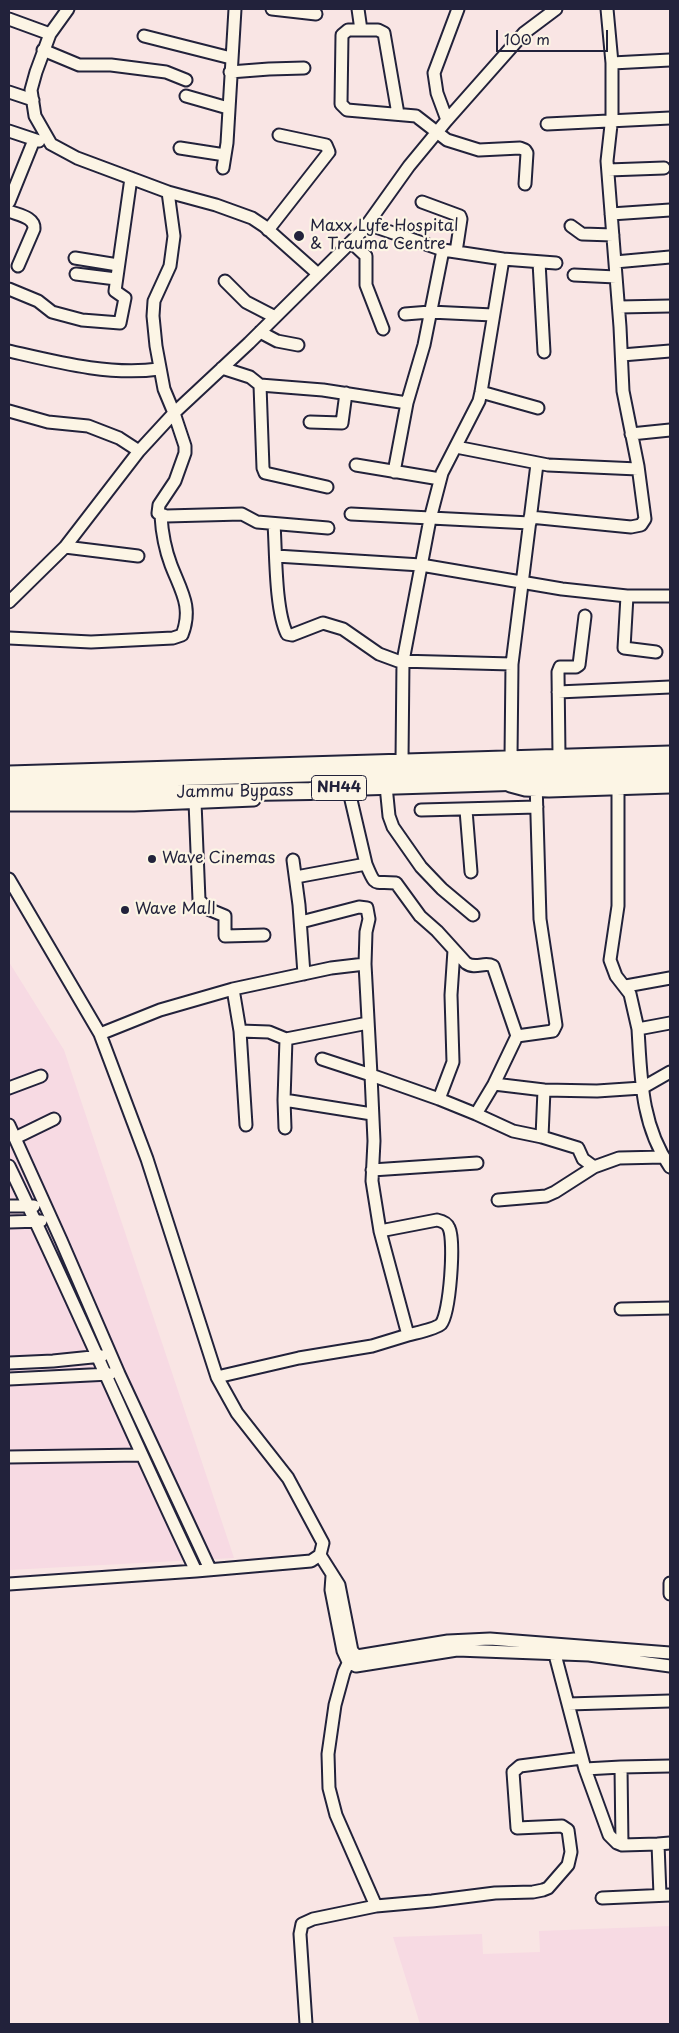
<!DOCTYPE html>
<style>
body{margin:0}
#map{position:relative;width:679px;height:2033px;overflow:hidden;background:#f9e5e4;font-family:"Playpen Sans",sans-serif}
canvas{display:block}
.frame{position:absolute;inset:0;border:10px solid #22223b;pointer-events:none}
.scale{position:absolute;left:496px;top:30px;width:112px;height:22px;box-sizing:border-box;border:2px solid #22223b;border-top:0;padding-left:6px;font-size:15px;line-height:18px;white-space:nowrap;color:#22223b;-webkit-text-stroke:4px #fcf5e5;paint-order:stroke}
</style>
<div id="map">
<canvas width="679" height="2033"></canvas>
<div class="frame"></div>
<div class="scale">100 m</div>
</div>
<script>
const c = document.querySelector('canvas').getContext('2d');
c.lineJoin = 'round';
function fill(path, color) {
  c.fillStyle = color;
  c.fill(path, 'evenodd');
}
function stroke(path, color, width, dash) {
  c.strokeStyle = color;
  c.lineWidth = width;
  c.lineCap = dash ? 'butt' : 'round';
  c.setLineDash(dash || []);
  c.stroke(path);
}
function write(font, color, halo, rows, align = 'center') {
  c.font = font + ' "Playpen Sans",sans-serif';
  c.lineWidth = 4.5;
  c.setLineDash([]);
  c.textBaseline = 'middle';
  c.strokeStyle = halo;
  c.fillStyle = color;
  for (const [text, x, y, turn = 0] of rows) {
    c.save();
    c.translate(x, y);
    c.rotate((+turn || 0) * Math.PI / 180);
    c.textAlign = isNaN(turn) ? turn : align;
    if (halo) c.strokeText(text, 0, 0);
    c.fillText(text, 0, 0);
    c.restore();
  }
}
fill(new Path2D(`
 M 9,962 L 64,1050 L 234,1558 L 9,1570 Z
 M 670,1926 L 670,2024 L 420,2024 L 393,1937 L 482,1934 L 483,1954 L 540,1952 L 539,1931 Z`), '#f7dae3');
const minor = new Path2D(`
 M 68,9 L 50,34 L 36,72 L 31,90 L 35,116 L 51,144 L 77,158 L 168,192 L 216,205 L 252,218 L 264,226 L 318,274
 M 272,9 L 316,14
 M 358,9 L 361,30
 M 9,19 L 50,34
 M 144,36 L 231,58
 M 43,50 L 79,65 L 111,65 L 166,72 L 186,80
 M 612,63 L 670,60
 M 230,72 L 269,69 L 304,68
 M 9,92 L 33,100
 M 186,96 L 228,108
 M 398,114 L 384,33 L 378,30 L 348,30 L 342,35 L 341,104 L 347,110 L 416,116 L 447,140 L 479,150 L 520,148 L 525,150 L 527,153 L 525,184
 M 447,120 L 437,93 L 434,73 L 458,9
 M 547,124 L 670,118
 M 9,131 L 39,141
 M 180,148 L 225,155
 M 223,168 L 227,143 L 235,9
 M 608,170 L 664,168
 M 168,192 L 174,236 L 170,266 L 154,301 L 153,316 L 156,346 L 164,389 L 174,413 L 185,446 L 185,453 L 175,481 L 159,505 L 158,513 L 166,516 L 242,514 L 257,522 L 328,528
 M 9,202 L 34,140
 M 422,202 L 460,216 L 461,219 L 456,252
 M 9,211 C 18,215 35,217 34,229 L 18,266
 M 611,214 L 670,210
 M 367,224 L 443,250 L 503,259 L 556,263
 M 571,226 L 582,234 L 613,235
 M 268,230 L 329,152 L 326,145 L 279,135
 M 351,242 L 366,256 L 366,285 L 383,329
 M 75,258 L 118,265
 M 539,262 L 544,352
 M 615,262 L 670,257
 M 76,274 L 116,279
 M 574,275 L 616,277
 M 225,281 L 246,302 L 275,317
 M 9,289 L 38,301 L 52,312 L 82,320 L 120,323 L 125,298 L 115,291 L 131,178
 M 619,307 L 670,306
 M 405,314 L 430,312 L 493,315
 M 260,332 L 277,341 L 298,345
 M 9,351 C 57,362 110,376 159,369
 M 622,355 L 670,351
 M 222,368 L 250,377 L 260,385 L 263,468 L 265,473 L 327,487
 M 260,385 L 323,390 L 407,403
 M 481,392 L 538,408
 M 9,411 L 48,422 L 88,426 L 119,438 L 139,451
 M 310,422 L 342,423 L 346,393
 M 631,434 L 670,430
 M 456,447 L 548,465 L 638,469
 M 356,465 L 440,479
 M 394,472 L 407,403 L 424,345 L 443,250
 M 351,514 L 530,523
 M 530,517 L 631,527 L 641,525 L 645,519 L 638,466 L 623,391 L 620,327 L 607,161 L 612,116 L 612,63 L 607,9
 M 274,524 C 276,552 275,610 287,634 L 292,635 L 323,623 L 343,629 L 379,654 L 398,661 L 512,664
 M 65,547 L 138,556
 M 276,556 L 421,565 L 562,589 L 627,596 L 670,596
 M 627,596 L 624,648 L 656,652
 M 9,602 L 65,547 L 139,451 L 174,413 L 249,343 L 364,229 L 409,166 L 447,120 L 524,33 L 556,9
 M 9,638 L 91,642 L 173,638 L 182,635 C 193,607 181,591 171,565 C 165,549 162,533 161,516
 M 558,692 L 670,687
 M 559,756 L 558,672 L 560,667 L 576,667 L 579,665 L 585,616
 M 511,757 L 512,664 L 537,464
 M 402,760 L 403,661 L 430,519 L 442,473 L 479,401 L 481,392 L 503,259
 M 9,772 L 670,752
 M 386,786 L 389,816 L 393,827 L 421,867 L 442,889 L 473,915
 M 510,786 L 525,790 L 549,791 L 670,787
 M 618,789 L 618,906 L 610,960 L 616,976 L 630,994 L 638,1029
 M 195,802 L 199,900 L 208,909 L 225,916 L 225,936 L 264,935
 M 9,805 L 134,805 L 254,800
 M 421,810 L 537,807
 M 466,810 L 471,872
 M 293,860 L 299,905 L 304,974
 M 366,864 C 376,888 373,881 396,883 L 420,916 L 437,931 L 466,963 C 476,970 484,961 493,966 L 517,1036
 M 296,877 L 366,864 L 348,787
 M 9,879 L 100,1034 L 147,1159 L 217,1377 L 237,1413 L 288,1478 L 323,1543 L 320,1555 L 311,1561 L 196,1571 L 9,1584
 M 301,922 L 359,907 L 367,908 L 369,919 L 366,932 L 365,964 L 371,1075 L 439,1099
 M 454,950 L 451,995 L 453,1062 L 439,1099 L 476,1114
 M 626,986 L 670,978
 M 670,1023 L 638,1029 C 641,1078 641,1125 670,1167
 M 240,1031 L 233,989 L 331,968 L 365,964
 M 100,1034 L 160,1010 L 233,989
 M 494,1084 L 517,1036 L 553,1031 L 556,1025 L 540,919 L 536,782
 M 9,1088 L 41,1076
 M 284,1100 L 286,1039 L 368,1023
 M 9,1125 L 61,1240 L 119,1374 L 210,1569
 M 246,1125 L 240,1031 L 269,1032 L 286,1039
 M 285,1128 L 284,1100 L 372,1114
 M 542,1137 L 513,1131 L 476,1114 L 494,1084 L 544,1090
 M 15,1138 L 54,1119
 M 664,1157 L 619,1158 L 594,1167 L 583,1159 L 578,1148 L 542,1137 L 544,1090 L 597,1091 L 642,1088 L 670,1072
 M 9,1166 C 74,1300 132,1437 196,1571
 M 372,1170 L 477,1163
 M 498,1200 L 546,1196 L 555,1192 L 594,1167
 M 9,1206 L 34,1206
 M 9,1222 L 41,1221
 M 380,1231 L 437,1220 C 442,1221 447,1223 449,1228 C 455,1241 450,1313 441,1324 C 436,1329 415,1333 408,1335
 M 621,1309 L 670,1308
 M 9,1363 L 53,1361 L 102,1356
 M 217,1377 L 299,1358 L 372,1346 L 408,1335 L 380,1231 L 372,1181 L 374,1141 L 371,1075 L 322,1059
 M 9,1379 L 110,1374
 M 9,1457 L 141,1455
 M 320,1555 L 339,1585 L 352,1651 L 357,1656 L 448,1641 L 490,1639 L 670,1653
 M 332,1576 L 331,1590 L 343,1651 L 348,1662 L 356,1666 L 457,1650 L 589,1655 L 670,1666
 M 670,1583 L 670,1594
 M 553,1647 L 568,1704 L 670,1701
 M 351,1657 L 344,1672 L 335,1705 L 328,1754 L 329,1788 L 336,1815 L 376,1906
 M 568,1704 L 585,1769 L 621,1767
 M 585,1769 L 609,1835 L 617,1843 L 622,1845
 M 658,1844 L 622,1845 L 621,1767 L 670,1766
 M 660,1895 L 658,1844 L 670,1843
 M 602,1898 L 670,1895
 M 306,2024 L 300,1934 L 302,1924 L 313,1919 L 376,1906 L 432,1901 L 495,1893 L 533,1892 L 543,1890 L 548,1888 L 568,1865 L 571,1852 L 568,1830 L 562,1826 L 517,1828 L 513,1772 L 520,1766 L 582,1758`);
const highway = new Path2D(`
 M 9,782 L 670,763
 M 9,796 L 310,791 L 348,787 L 670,777`);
stroke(minor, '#22223b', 15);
stroke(highway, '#22223b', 20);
stroke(minor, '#fcf5e5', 11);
stroke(highway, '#fcf5e5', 16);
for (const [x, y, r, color] of [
 [299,236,6,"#22223b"],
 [152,859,5,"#22223b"],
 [125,910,5,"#22223b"]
]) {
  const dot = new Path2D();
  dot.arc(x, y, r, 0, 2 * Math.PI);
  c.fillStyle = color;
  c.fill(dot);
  stroke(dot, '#fcf5e5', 2);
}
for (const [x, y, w] of [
 [339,788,55]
]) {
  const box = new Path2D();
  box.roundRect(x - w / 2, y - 12.5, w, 25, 4);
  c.fillStyle = '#fcf5e5';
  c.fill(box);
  stroke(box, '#22223b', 1);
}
write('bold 15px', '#22223b', null, [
 ["NH44",339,788]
]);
write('16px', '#22223b', '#fcf5e5', [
 ["Maxx Lyfe Hospital",310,227],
 ["& Trauma Centre",310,245],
 ["Wave Cinemas",162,859],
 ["Wave Mall",135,910]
], 'left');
write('16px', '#22223b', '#fcf5e5', [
 ["Jammu Bypass",235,792,-1]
]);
</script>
